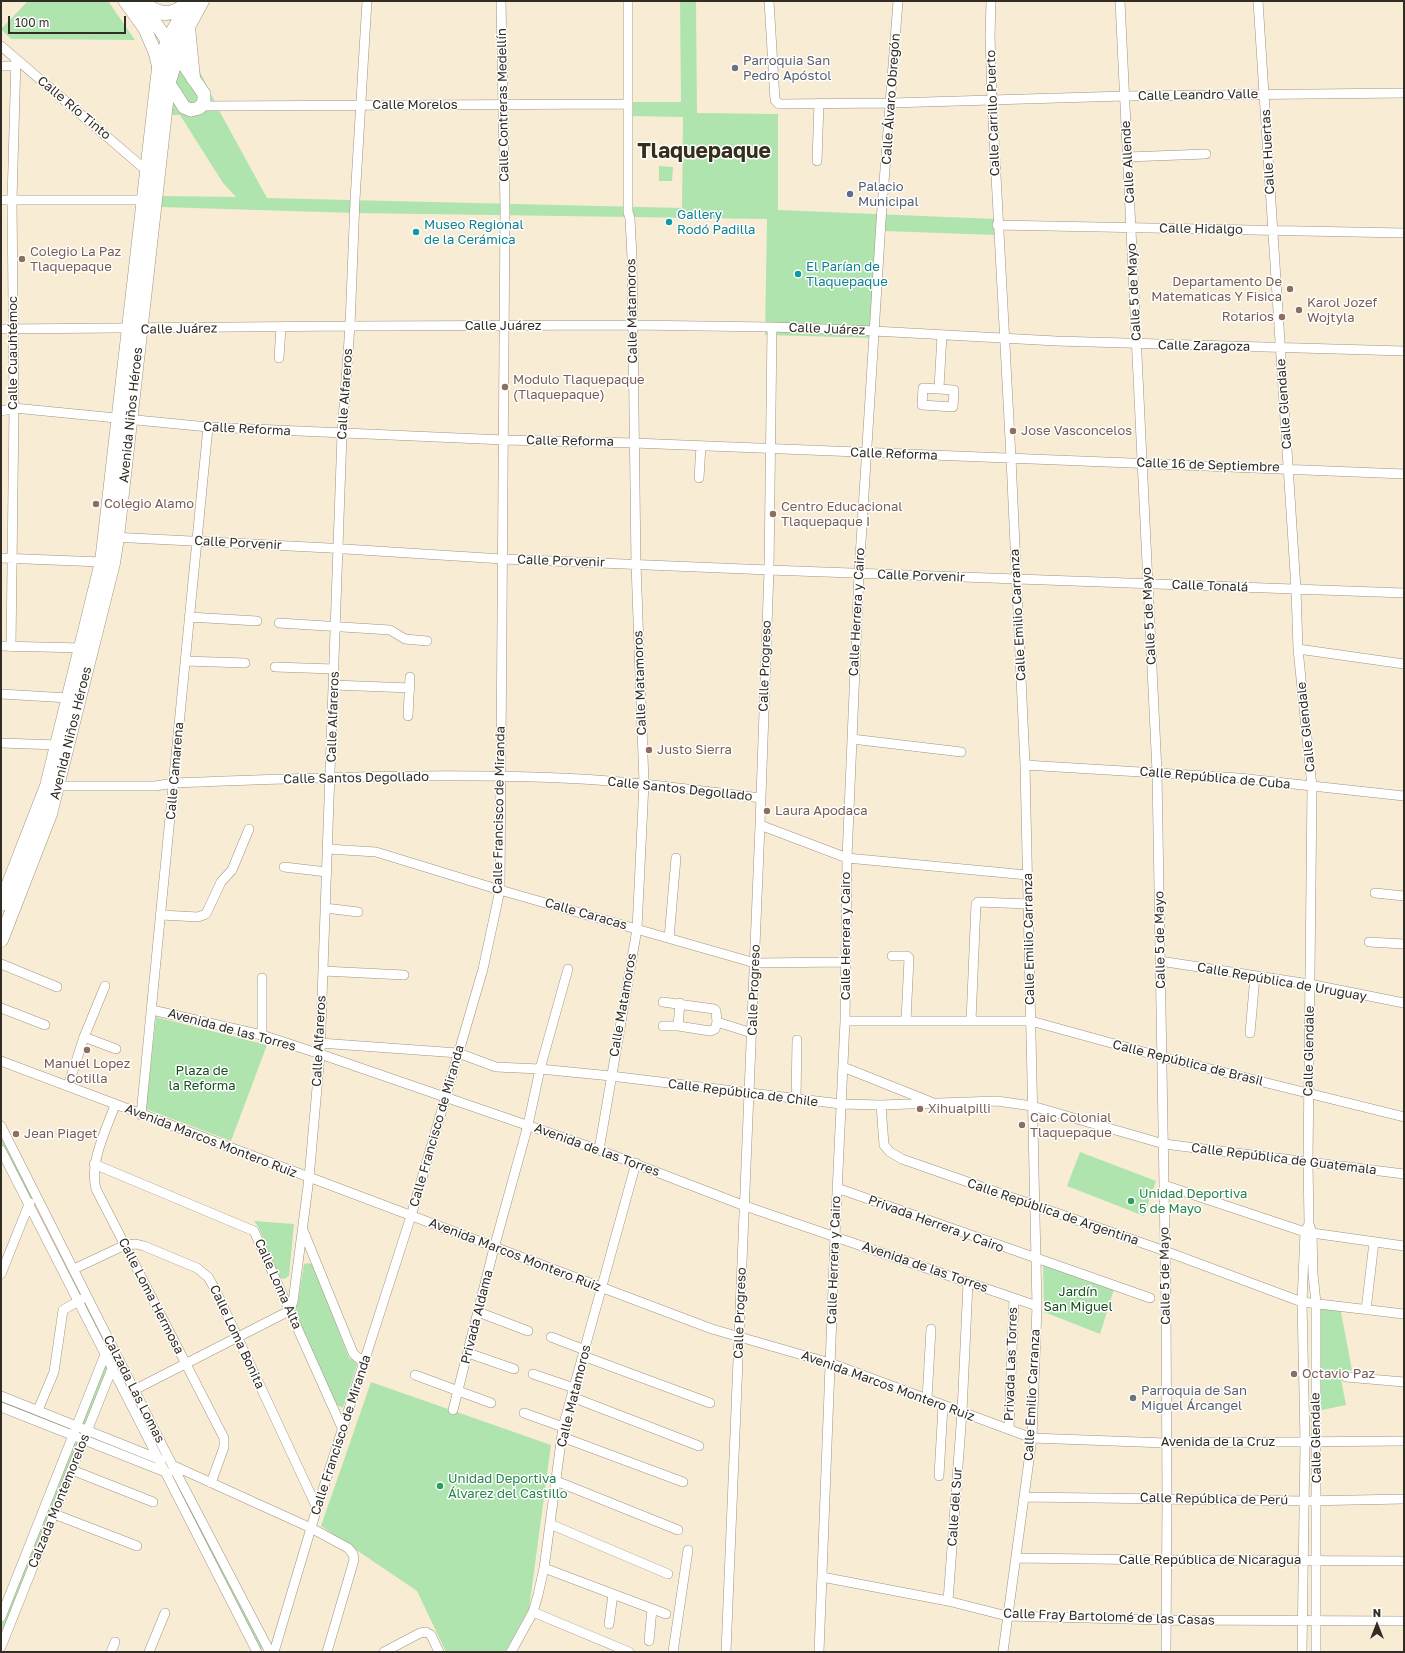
<!DOCTYPE html>
<meta charset="utf-8">
<style>
body{margin:0}
#map{position:relative;width:1405px;height:1653px;overflow:hidden;background:#f8ecd5;font-family:"Golos Text",sans-serif}
canvas{display:block}
.frame{position:absolute;inset:0;border:2px solid #322d24;pointer-events:none}
.north{position:absolute;left:1357px;top:1605px;width:40px;height:40px;-webkit-text-stroke:3px #fff;paint-order:stroke;rotate:0deg;font-size:11px;font-weight:700;line-height:16px;text-align:center;color:#322d24}
.north::after{content:'';display:block;margin:auto;width:14px;height:18px;background:#322d24;clip-path:polygon(50% 0,100% 100%,50% 72%,0 100%)}
.scale{position:absolute;left:8px;top:16px;width:118px;height:18px;box-sizing:border-box;border:2px solid #322d24;border-top:0;padding-left:5px;font-size:12px;line-height:14px;white-space:nowrap;color:#322d24;-webkit-text-stroke:3px #fff;paint-order:stroke}
</style>
<div id="map">
<canvas width="1405" height="1653"></canvas>
<div class="frame"></div>
<div class="north">N</div>
<div class="scale">100 m</div>
</div>
<script>
const c = document.querySelector('canvas').getContext('2d');
c.lineJoin = 'round';
function fill(path, color) {
  c.fillStyle = color;
  c.fill(path, 'evenodd');
}
function stroke(path, color, width, dash) {
  c.strokeStyle = color;
  c.lineWidth = width;
  c.lineCap = dash ? 'butt' : 'round';
  c.setLineDash(dash || []);
  c.stroke(path);
}
function write(font, color, halo, rows, align = 'center') {
  c.font = font + ' "Golos Text",sans-serif';
  c.lineWidth = 3;
  c.setLineDash([]);
  c.textBaseline = 'middle';
  c.strokeStyle = halo;
  c.fillStyle = color;
  for (const [text, x, y, turn = 0] of rows) {
    c.save();
    c.translate(x, y);
    c.rotate((+turn || 0) * Math.PI / 180);
    c.textAlign = isNaN(turn) ? turn : align;
    if (halo) c.strokeText(text, 0, 0);
    c.fillText(text, 0, 0);
    c.restore();
  }
}
fill(new Path2D(`
 M 28,1 L 108,1 L 135,40 L 11,39 L 1,29 Z
 M 680,1 L 696,1 L 697,113 L 778,114 L 778,210 L 995,219 L 996,235 L 885,231 L 878,338 L 765,335 L 767,219 L 355,213 L 160,207 L 162,196 L 236,197 L 223,183 L 180,115 L 172,115 L 174,80 L 178,69 L 198,68 L 221,114 L 267,198 L 682,208 L 683,117 L 630,116 L 630,102 L 681,102 Z
 M 659,166 L 673,167 L 672,181 L 659,181 Z
 M 156,1017 L 267,1045 L 231,1141 L 146,1109 Z
 M 1,1128 L 37,1194 L 29,1199 L 1,1147 Z
 M 1080,1152 L 1156,1181 L 1144,1216 L 1067,1186 Z
 M 254,1221 L 294,1224 L 289,1276 L 284,1279 L 279,1277 L 259,1228 Z
 M 1043,1262 L 1115,1286 L 1100,1334 L 1044,1312 Z
 M 308,1263 L 314,1265 L 349,1358 L 358,1362 L 343,1408 L 334,1404 L 294,1312 L 298,1302 L 304,1264 Z
 M 1317,1304 L 1340,1307 L 1352,1370 L 1340,1374 L 1346,1405 L 1317,1411 Z
 M 105,1360 L 109,1368 L 85,1430 L 77,1424 Z
 M 371,1382 L 551,1445 L 529,1609 L 505,1652 L 446,1652 L 417,1591 L 321,1526 Z
 M 73,1439 L 80,1442 L 1,1643 L 1,1623 Z
 M 179,1482 L 264,1647 L 260,1651 L 175,1484 Z`), '#afe4af');
const street = new Path2D(`
 M 769,1 L 775,100 L 779,104 L 891,103 L 1125,96 L 1404,93
 M 991,1 L 990,36 L 992,100 L 1011,458 L 1025,765 L 1037,1306 L 1032,1438 L 1003,1652
 M 1120,1 L 1157,772 L 1166,1303 L 1167,1499 L 1166,1652
 M 1258,1 L 1296,589 L 1298,649 L 1312,787 L 1308,1162 L 1309,1224 L 1312,1234 L 1313,1274 L 1316,1303 L 1316,1652
 M 1,46 L 147,171
 M 1,66 L 15,66
 M 202,106 L 628,104
 M 1127,157 L 1206,154
 M 817,161 L 819,103
 M 1,200 L 144,200
 M 997,225 L 1404,233
 M 1,329 L 350,326 L 632,325 L 772,327 L 874,331 L 1056,341 L 1404,351
 M 279,358 L 281,327
 M 923,388 L 954,390 L 953,407 L 922,405 Z
 M 939,388 L 942,335
 M 1,411 L 14,408 L 208,427 L 504,440 L 634,443 L 1404,474
 M 699,478 L 701,446
 M 112,537 L 329,548 L 503,559 L 769,570 L 1404,593
 M 1,558 L 102,562
 M 189,617 L 257,621
 M 279,623 L 390,630 L 405,639 L 427,641
 M 1,646 L 82,648
 M 11,647 L 14,408 L 12,200 L 16,59
 M 1298,649 L 1404,664
 M 185,661 L 245,663
 M 275,667 L 334,669
 M 334,685 L 410,688
 M 1,694 L 69,698
 M 408,716 L 410,677
 M 852,739 L 961,752
 M 1,743 L 58,745
 M 1025,765 L 1239,778 L 1404,796
 M 54,786 L 155,786 L 174,783 C 309,778 445,772 581,779 C 641,782 701,791 761,798
 M 760,825 L 847,858 L 1027,875
 M 328,849 L 376,852 L 500,890 L 755,963 L 846,962
 M 284,867 L 327,872
 M 1375,893 L 1404,896
 M 325,908 L 358,912
 M 161,915 L 198,917 L 206,914 L 221,882 L 232,870 L 249,829
 M 669,938 L 676,858
 M 1369,942 L 1404,944
 M 892,956 L 907,956 L 909,958 L 906,1021
 M 1160,961 L 1309,984 L 1404,1003
 M 1,964 L 57,987
 M 323,971 L 404,975
 M 262,978 L 262,1035
 M 1,1008 L 45,1025
 M 152,1010 L 262,1035 L 320,1054 L 599,1150 L 745,1206 L 1037,1306
 M 845,1021 L 1031,1021 L 1162,1057 L 1404,1117
 M 971,1021 L 976,904 L 978,902 L 1028,904
 M 717,1022 L 752,1033
 M 663,1026 L 678,1026 L 710,1031 L 715,1029 L 717,1022 L 716,1011 L 714,1009 L 663,1002
 M 678,1026 L 680,1003
 M 1250,1033 L 1255,976
 M 84,1037 L 116,1049
 M 320,1043 L 458,1053 L 496,1067 L 540,1069 L 611,1076 L 841,1104 L 881,1105 L 997,1101 L 1032,1106 L 1164,1144 L 1404,1174
 M 1,1061 L 712,1329 L 830,1363 L 1032,1438 L 1166,1443 L 1404,1441
 M 843,1067 L 931,1102
 M 68,1086 L 84,1037 L 105,986
 M 796,1099 L 797,1040
 M 115,1105 C 106,1130 89,1163 96,1189 L 224,1438 L 224,1447 L 211,1483
 M 881,1105 L 884,1145 L 890,1152 L 902,1159 L 1165,1251 L 1302,1302 L 1404,1314
 M 141,1115 L 208,427
 M 1,1126 L 165,1451 L 270,1652
 M 1,1150 L 257,1652
 M 599,1150 L 637,929 L 644,783 L 636,564 L 632,258 L 630,218 L 628,212 L 628,1
 M 94,1164 L 254,1231 L 343,1430
 M 1164,1185 L 1305,1232 L 1404,1246
 M 837,1188 L 1150,1298
 M 303,1230 L 353,1353 L 357,1357 L 364,1362
 M 74,1269 L 125,1245 L 136,1244 L 144,1246 L 197,1268 L 208,1277 L 215,1289 L 317,1508
 M 1,1274 L 29,1204 L 30,1203
 M 1366,1310 L 1374,1242
 M 478,1312 L 528,1331
 M 551,1337 L 585,1350
 M 468,1353 L 514,1369
 M 583,1356 L 710,1403
 M 533,1374 L 574,1388
 M 415,1375 L 491,1403
 M 1346,1377 L 1404,1382
 M 134,1390 L 289,1311 L 293,1302 L 309,1178 L 320,1054 L 342,434 L 350,326 L 355,200 L 367,1
 M 1,1396 L 161,1460
 M 572,1397 L 699,1446
 M 927,1399 L 931,1329
 M 1,1407 L 168,1473
 M 38,1410 L 54,1372 L 63,1310 L 82,1299
 M 453,1410 L 494,1248 L 528,1125 L 540,1069 L 568,969
 M 524,1413 L 563,1427
 M 1009,1429 L 1014,1298
 M 562,1437 L 683,1482
 M 172,1465 L 311,1528 L 348,1548 L 353,1554 L 354,1560 L 327,1652
 M 72,1470 L 153,1502
 M 939,1476 L 943,1405
 M 556,1481 L 678,1530
 M 1025,1497 L 1304,1501 L 1404,1499
 M 54,1514 L 137,1546
 M 550,1524 L 668,1574
 M 1016,1558 L 1166,1560 L 1404,1561
 M 544,1568 L 666,1614
 M 822,1577 L 948,1601 L 1007,1616 L 1166,1620 L 1404,1621
 M 948,1601 L 962,1412 L 968,1283
 M 533,1612 L 629,1652
 M 1,1617 L 106,1352
 M 609,1624 L 613,1594
 M 649,1641 L 652,1609
 M 1,1647 L 113,1366
 M 111,1652 L 115,1642
 M 149,1652 L 165,1613
 M 274,1652 L 317,1508 L 411,1216 L 483,969 L 500,890 L 505,209 L 501,1
 M 384,1652 L 420,1633 L 426,1632 L 431,1635 L 439,1652
 M 511,1652 L 533,1612 L 538,1595 L 544,1568 L 563,1427 L 636,1163
 M 673,1652 L 688,1550
 M 726,1652 L 760,825 L 769,570 L 772,327
 M 819,1652 L 835,1236 L 845,1021 L 847,858 L 859,574 L 881,221 L 898,1
 M 1302,1652 L 1305,1442 L 1302,1302 L 1305,1232 L 1309,1224`);
const secondary = new Path2D(`
 M 125,1 L 145,29 L 155,52 L 159,68 L 184,107 L 191,110 L 199,108 L 204,102 L 204,94 L 141,2`);
const primary = new Path2D(`
 M 141,2 C 158,14 170,19 187,3
 M 188,28 L 193,78
 M 1,904 L 47,786 L 102,562 L 159,68 L 168,40 L 190,1
 M 1,940 L 50,814 L 113,563 L 117,537 L 168,85 L 182,38 L 202,1`);
stroke(street, '#9f947f', 10);
stroke(secondary, '#9f947f', 14);
stroke(primary, '#9f947f', 15);
stroke(street, '#fff', 9);
stroke(secondary, '#fff', 13);
stroke(primary, '#fff', 14);
for (const [x, y, r, color] of [
 [735,68,4,"#6b7280"],
 [850,194,4,"#5c6f8a"],
 [669,222,4,"#0f9aa8"],
 [416,232,4,"#0f9aa8"],
 [22,259,4,"#8d6e63"],
 [798,274,4,"#0f9aa8"],
 [1290,289,4,"#8d6e63"],
 [1299,310,4,"#8d6e63"],
 [1282,317,4,"#8d6e63"],
 [505,387,4,"#8d6e63"],
 [1013,431,4,"#8d6e63"],
 [96,504,4,"#8d6e63"],
 [773,514,4,"#8d6e63"],
 [649,750,4,"#8d6e63"],
 [767,811,4,"#8d6e63"],
 [87,1050,4,"#8d6e63"],
 [920,1109,4,"#8d6e63"],
 [1022,1125,4,"#8d6e63"],
 [16,1134,4,"#8d6e63"],
 [1131,1201,4,"#2e9e5b"],
 [1294,1374,4,"#8d6e63"],
 [1133,1398,4,"#6b7280"],
 [440,1486,4,"#2e9e5b"]
]) {
  const dot = new Path2D();
  dot.arc(x, y, r, 0, 2 * Math.PI);
  c.fillStyle = color;
  c.fill(dot);
  stroke(dot, '#fff', 1.5);
}
write('13px', '#5b616d', '#fff', [
 ["Parroquia San",743,61],
 ["Pedro Apóstol",743,76],
 ["Parroquia de San",1141,1391],
 ["Miguel Árcangel",1141,1406]
], 'left');
write('13px', '#322d24', '#fff', [
 ["Calle Leandro Valle",1198,95,-1],
 ["Calle Álvaro Obregón",891,99,-86],
 ["Calle Morelos",415,105],
 ["Calle Contreras Medellín",503,105,-91],
 ["Calle Río Tinto",74,108,40],
 ["Calle Carrillo Puerto",993,113,-92],
 ["Calle Huertas",1268,152,-93],
 ["Calle Allende",1128,162,-93],
 ["Calle Hidalgo",1201,229,1],
 ["Calle 5 de Mayo",1134,292,-93],
 ["Calle Matamoros",632,311,-91],
 ["Calle Juárez",503,326],
 ["Calle Juárez",179,329,-1],
 ["Calle Juárez",827,329,2],
 ["Calle Zaragoza",1204,346,1],
 ["Calle Cuauhtémoc",13,353,-90],
 ["Calle Alfareros",345,394,-86],
 ["Calle Glendale",1284,404,-94],
 ["Avenida Niños Héroes",131,415,-84],
 ["Calle Reforma",247,429,3],
 ["Calle Reforma",570,441,1],
 ["Calle Reforma",894,454,2],
 ["Calle 16 de Septiembre",1208,465,2],
 ["Calle Porvenir",238,543,3],
 ["Calle Porvenir",561,561,2],
 ["Calle Porvenir",921,576,2],
 ["Calle Tonalá",1210,586,2],
 ["Calle Herrera y Cairo",857,612,-87],
 ["Calle Emilio Carranza",1018,615,-93],
 ["Calle 5 de Mayo",1149,616,-93],
 ["Calle Progreso",765,666,-88],
 ["Calle Matamoros",640,683,-92],
 ["Calle Alfareros",333,717,-88],
 ["Calle Glendale",1306,727,-96],
 ["Avenida Niños Héroes",71,733,-76],
 ["Calle Camarena",175,771,-85],
 ["Calle Santos Degollado",356,778,-1],
 ["Calle República de Cuba",1215,778,5],
 ["Calle Santos Degollado",680,789,6],
 ["Calle Francisco de Miranda",499,810,-89],
 ["Calle Caracas",586,914,16],
 ["Calle Herrera y Cairo",846,936,-90],
 ["Calle Emilio Carranza",1029,939,-91],
 ["Calle 5 de Mayo",1160,940,-91],
 ["Calle República de Uruguay",1282,982,10],
 ["Calle Progreso",754,990,-88],
 ["Calle Matamoros",623,1005,-80],
 ["Avenida de las Torres",232,1030,15],
 ["Calle Alfareros",319,1041,-87],
 ["Calle Glendale",1309,1051,-89],
 ["Calle República de Brasil",1188,1063,14],
 ["Calle República de Chile",743,1093,7],
 ["Calle Francisco de Miranda",437,1126,-74],
 ["Avenida Marcos Montero Ruiz",211,1141,21],
 ["Avenida de las Torres",597,1150,20],
 ["Calle República de Guatemala",1284,1159,7],
 ["Calle República de Argentina",1053,1212,19],
 ["Privada Herrera y Cairo",936,1224,20],
 ["Avenida Marcos Montero Ruiz",515,1255,21],
 ["Calle Herrera y Cairo",834,1260,-88],
 ["Avenida de las Torres",925,1267,19],
 ["Calle 5 de Mayo",1165,1276,-91],
 ["Calle Loma Alta",278,1284,66],
 ["Calle Loma Hermosa",151,1296,63],
 ["Calle Progreso",740,1313,-88],
 ["Privada Aldama",477,1317,-76],
 ["Calle Loma Bonita",237,1337,65],
 ["Privada Las Torres",1011,1364,-88],
 ["Avenida Marcos Montero Ruiz",888,1386,20],
 ["Calzada Las Lomas",134,1389,63],
 ["Calle Emilio Carranza",1032,1395,-87],
 ["Calle Matamoros",574,1396,-76],
 ["Calle Francisco de Miranda",341,1435,-72],
 ["Calle Glendale",1316,1438,-91],
 ["Avenida de la Cruz",1218,1442],
 ["Calle República de Perú",1214,1499,1],
 ["Calzada Montemorelos",59,1501,-68],
 ["Calle del Sur",955,1507,-86],
 ["Calle República de Nicaragua",1210,1560],
 ["Calle Fray Bartolomé de las Casas",1109,1617,2]
]);
write('13px', '#4e5e75', '#fff', [
 ["Palacio",858,187],
 ["Municipal",858,202]
], 'left');
write('13px', '#0d838f', '#fff', [
 ["Gallery",677,215],
 ["Rodó Padilla",677,230],
 ["Museo Regional",424,225],
 ["de la Cerámica",424,240],
 ["El Parían de",806,267],
 ["Tlaquepaque",806,282]
], 'left');
write('13px', '#785e54', '#fff', [
 ["Colegio La Paz",30,252],
 ["Tlaquepaque",30,267],
 ["Departamento De",1282,282,"right"],
 ["Matematicas Y Fisica",1282,297,"right"],
 ["Karol Jozef",1307,303],
 ["Wojtyla",1307,318],
 ["Rotarios",1274,317,"right"],
 ["Modulo Tlaquepaque",513,380],
 ["(Tlaquepaque)",513,395],
 ["Jose Vasconcelos",1021,431],
 ["Colegio Alamo",104,504],
 ["Centro Educacional",781,507],
 ["Tlaquepaque I",781,522],
 ["Justo Sierra",657,750],
 ["Laura Apodaca",775,811],
 ["Manuel Lopez",87,1064,"center"],
 ["Cotilla",87,1079,"center"],
 ["Xihualpilli",928,1109],
 ["Caic Colonial",1030,1118],
 ["Tlaquepaque",1030,1133],
 ["Jean Piaget",24,1134],
 ["Octavio Paz",1302,1374]
], 'left');
write('13px', '#154e1b', '#fff', [
 ["Plaza de",202,1071],
 ["la Reforma",202,1086],
 ["Jardín",1078,1292],
 ["San Miguel",1078,1307]
]);
write('13px', '#27864d', '#fff', [
 ["Unidad Deportiva",1139,1194],
 ["5 de Mayo",1139,1209],
 ["Unidad Deportiva",448,1479],
 ["Álvarez del Castillo",448,1494]
], 'left');
write('bold 21px', '#362d1a', '#fff', [
 ["Tlaquepaque",704,151]
]);
</script>
